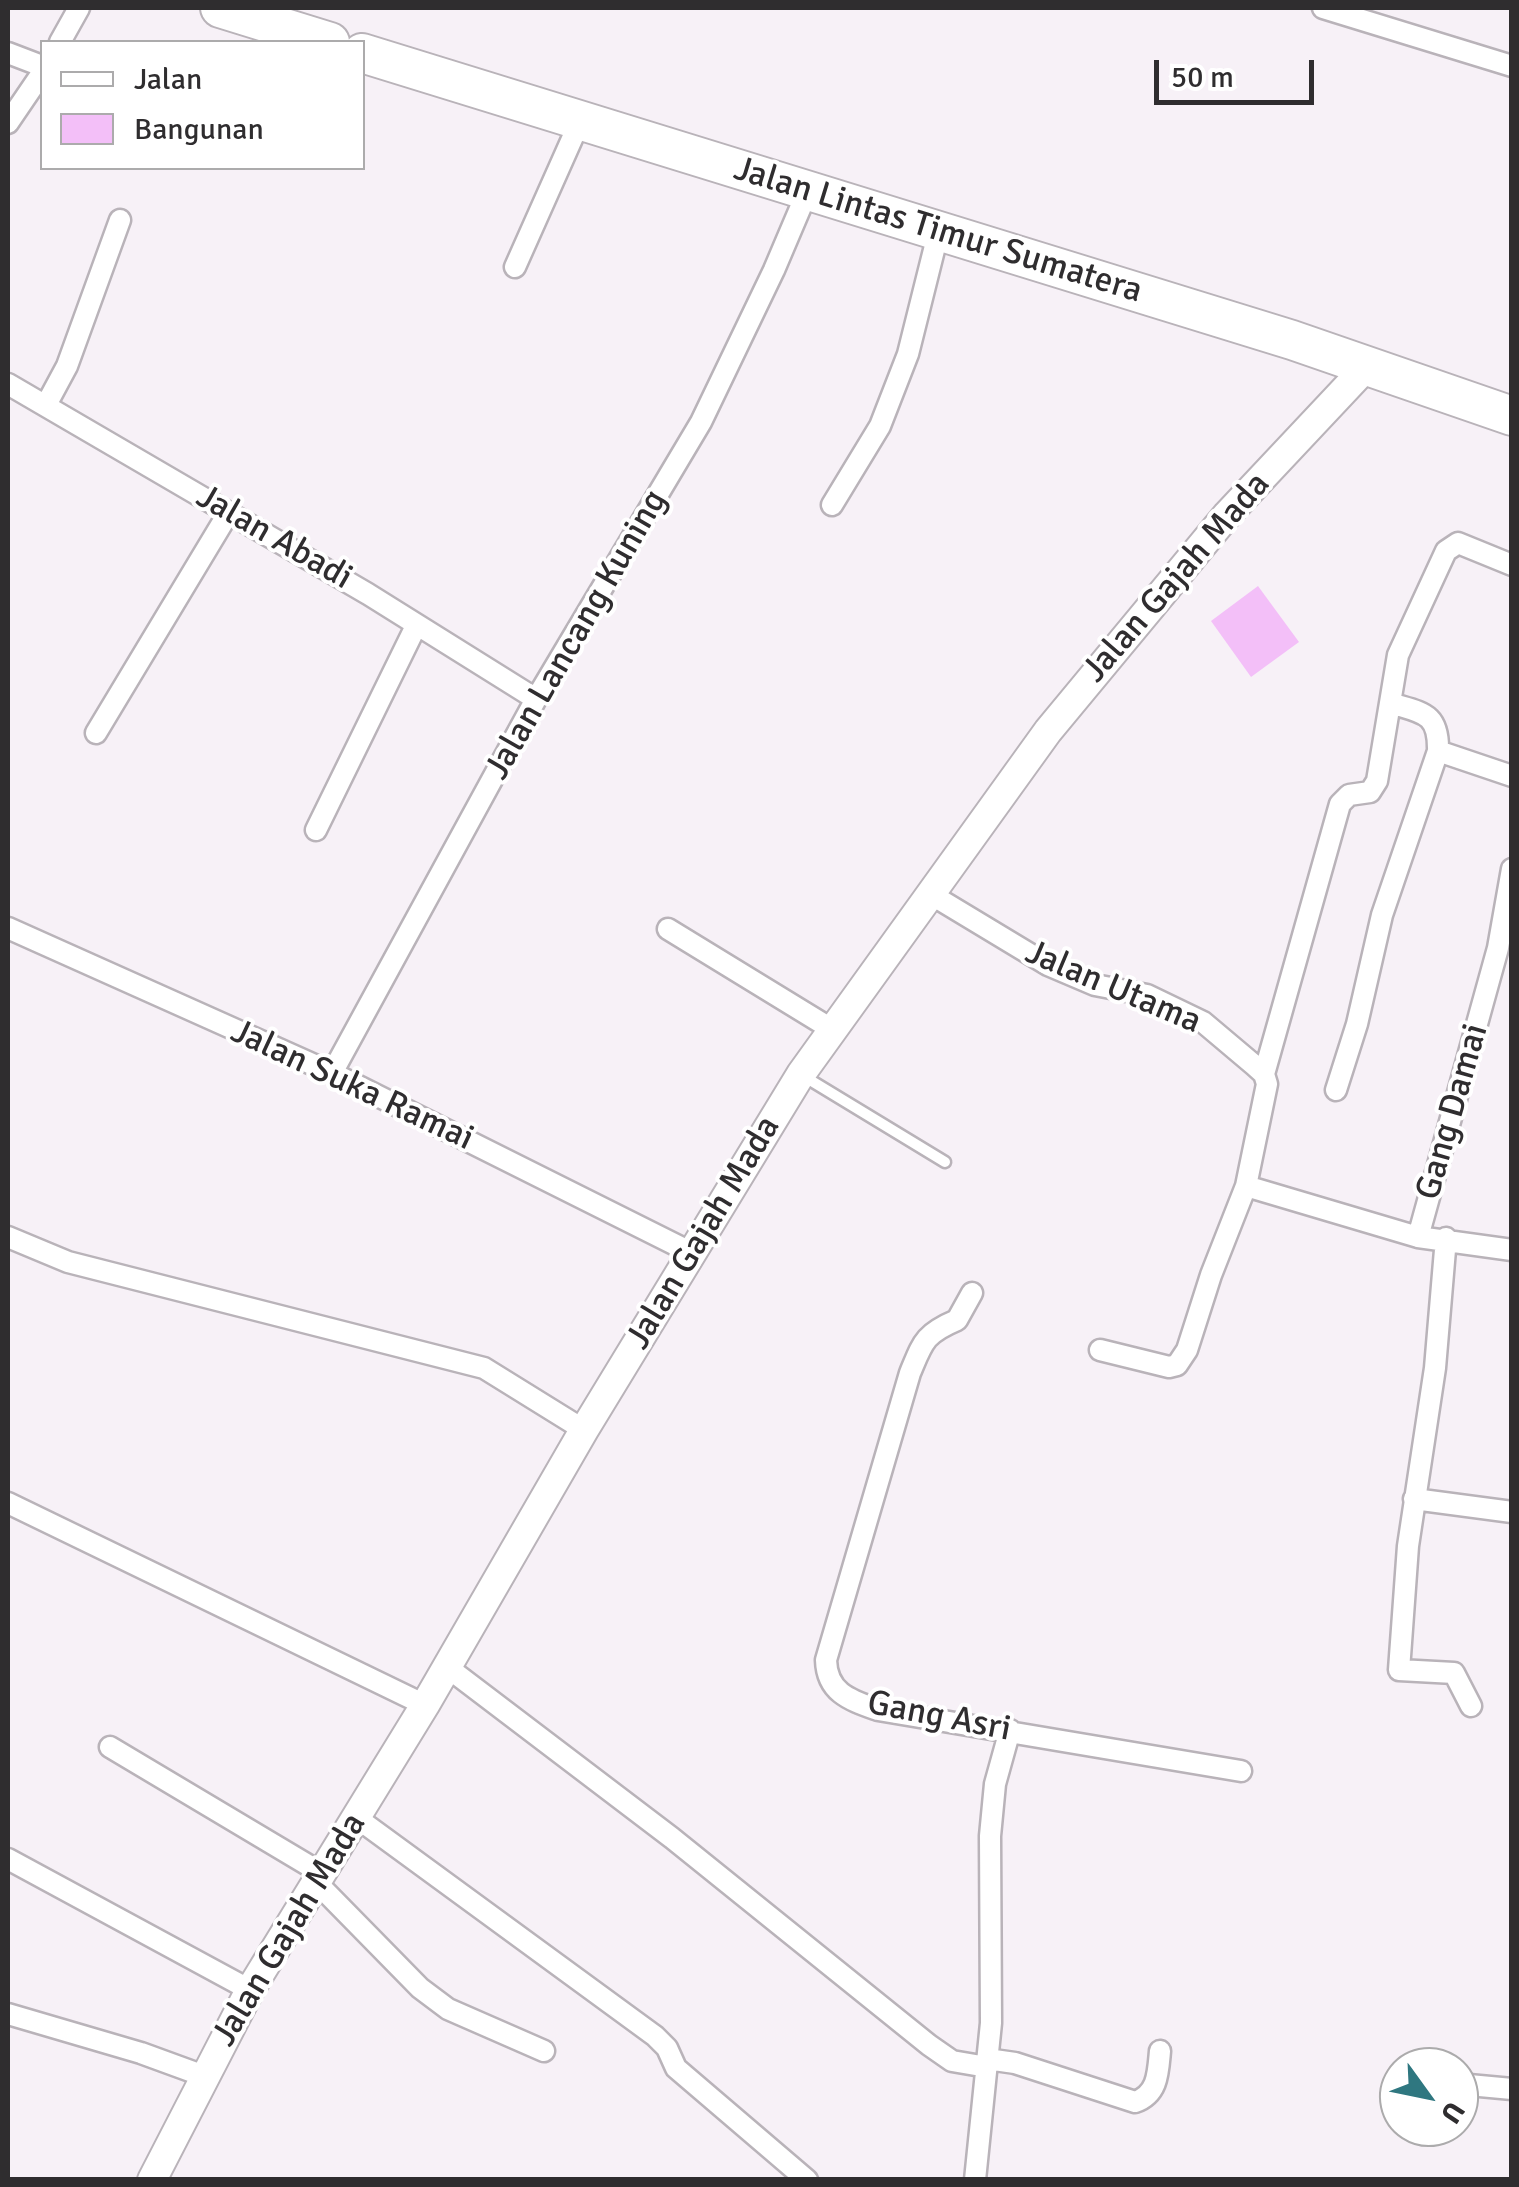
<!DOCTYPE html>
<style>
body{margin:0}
#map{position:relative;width:1519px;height:2187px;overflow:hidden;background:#f7f1f7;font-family:Signika,sans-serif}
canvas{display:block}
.frame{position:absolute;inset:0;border:10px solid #2f2d2f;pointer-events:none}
.legend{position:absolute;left:40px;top:40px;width:325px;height:130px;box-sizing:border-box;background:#fff;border:2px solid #acabac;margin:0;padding:12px 18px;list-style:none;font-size:30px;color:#2f2d2f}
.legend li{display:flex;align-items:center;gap:20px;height:50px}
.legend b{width:50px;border:2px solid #acabac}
.north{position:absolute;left:1379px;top:2047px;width:100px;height:100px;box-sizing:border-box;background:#fff;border:2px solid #acabac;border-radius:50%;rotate:123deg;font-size:28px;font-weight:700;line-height:40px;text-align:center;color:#2f2d2f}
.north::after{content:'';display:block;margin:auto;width:35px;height:45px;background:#2f7780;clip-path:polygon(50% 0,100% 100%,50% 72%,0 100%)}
.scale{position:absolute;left:1154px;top:60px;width:160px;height:45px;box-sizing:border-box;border:5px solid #2f2d2f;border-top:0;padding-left:12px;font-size:30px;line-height:35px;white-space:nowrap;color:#2f2d2f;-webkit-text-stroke:8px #fff;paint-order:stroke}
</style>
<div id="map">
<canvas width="1519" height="2187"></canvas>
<div class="frame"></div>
<ul class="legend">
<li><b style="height:12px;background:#fff"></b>Jalan</li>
<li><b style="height:28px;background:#f3bff8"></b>Bangunan</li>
</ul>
<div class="north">U</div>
<div class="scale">50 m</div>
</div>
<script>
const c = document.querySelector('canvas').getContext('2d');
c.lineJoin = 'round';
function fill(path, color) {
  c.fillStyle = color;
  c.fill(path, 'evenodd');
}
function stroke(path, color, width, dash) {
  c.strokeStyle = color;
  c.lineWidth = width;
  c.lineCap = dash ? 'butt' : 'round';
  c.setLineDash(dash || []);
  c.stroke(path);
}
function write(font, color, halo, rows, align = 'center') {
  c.font = font + ' Signika,sans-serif';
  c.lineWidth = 8;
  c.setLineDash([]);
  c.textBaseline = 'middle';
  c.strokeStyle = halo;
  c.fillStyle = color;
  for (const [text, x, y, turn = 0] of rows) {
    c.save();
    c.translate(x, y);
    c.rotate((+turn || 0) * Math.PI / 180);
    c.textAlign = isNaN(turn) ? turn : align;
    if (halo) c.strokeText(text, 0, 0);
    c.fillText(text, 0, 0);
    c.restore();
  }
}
fill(new Path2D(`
 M 1258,586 L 1299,642 L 1251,677 L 1211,621 Z`), '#f3bff8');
const lane = new Path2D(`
 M 805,1077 L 945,1162`);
const street = new Path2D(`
 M 1323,8 L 1512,66
 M 60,42 L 79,8
 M 8,53 L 42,66
 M 8,123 L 42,73
 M 515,267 L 580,121
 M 8,384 L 368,594 L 536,699
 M 46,405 L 67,366 L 120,220
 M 832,505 L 880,426 L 908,354 L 939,230
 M 96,733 L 229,512
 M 1438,751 L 1512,776
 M 316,830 L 416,626
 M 932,895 L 1048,965 L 1095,985 L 1147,995 L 1203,1022 L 1254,1065 L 1264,1074 L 1267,1084 L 1246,1186 L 1418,1237 L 1512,1250
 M 8,928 L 332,1073 L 692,1253
 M 668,929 L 833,1030
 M 332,1073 L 536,699 L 701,422 L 774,270 L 808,190
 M 1264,1074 L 1340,804 L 1349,795 L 1370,792 L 1377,781 L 1398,655 L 1446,551 L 1458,543 L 1512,565
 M 1336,1090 L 1357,1024 L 1382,915 L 1438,751 C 1439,712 1422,713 1390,703
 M 8,1237 L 68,1262 L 484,1368 L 584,1430
 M 1418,1237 L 1498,948 L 1512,869
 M 1446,1238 L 1435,1368 L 1408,1546 L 1399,1670 L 1454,1673 L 1471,1706
 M 972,1293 L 957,1320 C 924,1334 923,1342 910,1373 L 826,1660 C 827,1693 850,1700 878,1710 L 1241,1771
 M 1100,1350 L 1169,1367 L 1177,1365 L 1187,1350 L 1211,1275 L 1246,1186
 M 1414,1499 L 1512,1512
 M 8,1503 L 425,1705
 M 447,1667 L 672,1838 L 929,2045 L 952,2061 L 987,2067
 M 110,1747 L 323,1874
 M 357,1818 L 655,2036 L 667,2048 L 676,2068 L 807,2180
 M 8,1859 L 250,1990
 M 317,1883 L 420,1988 L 448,2009 L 544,2051
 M 8,2014 L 141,2053 L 204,2076
 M 987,2059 L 1015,2063 L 1135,2102 C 1158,2094 1158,2073 1160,2051
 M 1469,2085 L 1512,2089
 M 975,2180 L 991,2023 L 990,1836 L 995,1784 L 1010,1730`);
const secondary = new Path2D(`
 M 152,2180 L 250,1990 L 425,1705 L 584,1430 L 801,1074 L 1048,731 L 1227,515 L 1368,365`);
const highway = new Path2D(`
 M 220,8 L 330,42
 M 362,53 L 1292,340 L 1512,416`);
stroke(lane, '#b9b3b9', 15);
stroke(street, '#b9b3b9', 25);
stroke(secondary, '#b9b3b9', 32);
stroke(highway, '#b9b3b9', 42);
stroke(lane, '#fff', 10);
stroke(street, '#fff', 20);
stroke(secondary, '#fff', 28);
stroke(highway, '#fff', 38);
write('35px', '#2f2d2f', '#fff', [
 ["Jalan Lintas Timur Sumatera",938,231,17],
 ["Jalan Abadi",274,538,30],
 ["Jalan Gajah Mada",1177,578,-49],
 ["Jalan Lancang Kuning",577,635,-60],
 ["Jalan Utama",1113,988,23],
 ["Jalan Suka Ramai",352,1086,25],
 ["Gang Damai",1453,1112,-74],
 ["Jalan Gajah Mada",704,1233,-59],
 ["Gang Asri",939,1717,11],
 ["Jalan Gajah Mada",290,1930,-59]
]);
</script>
